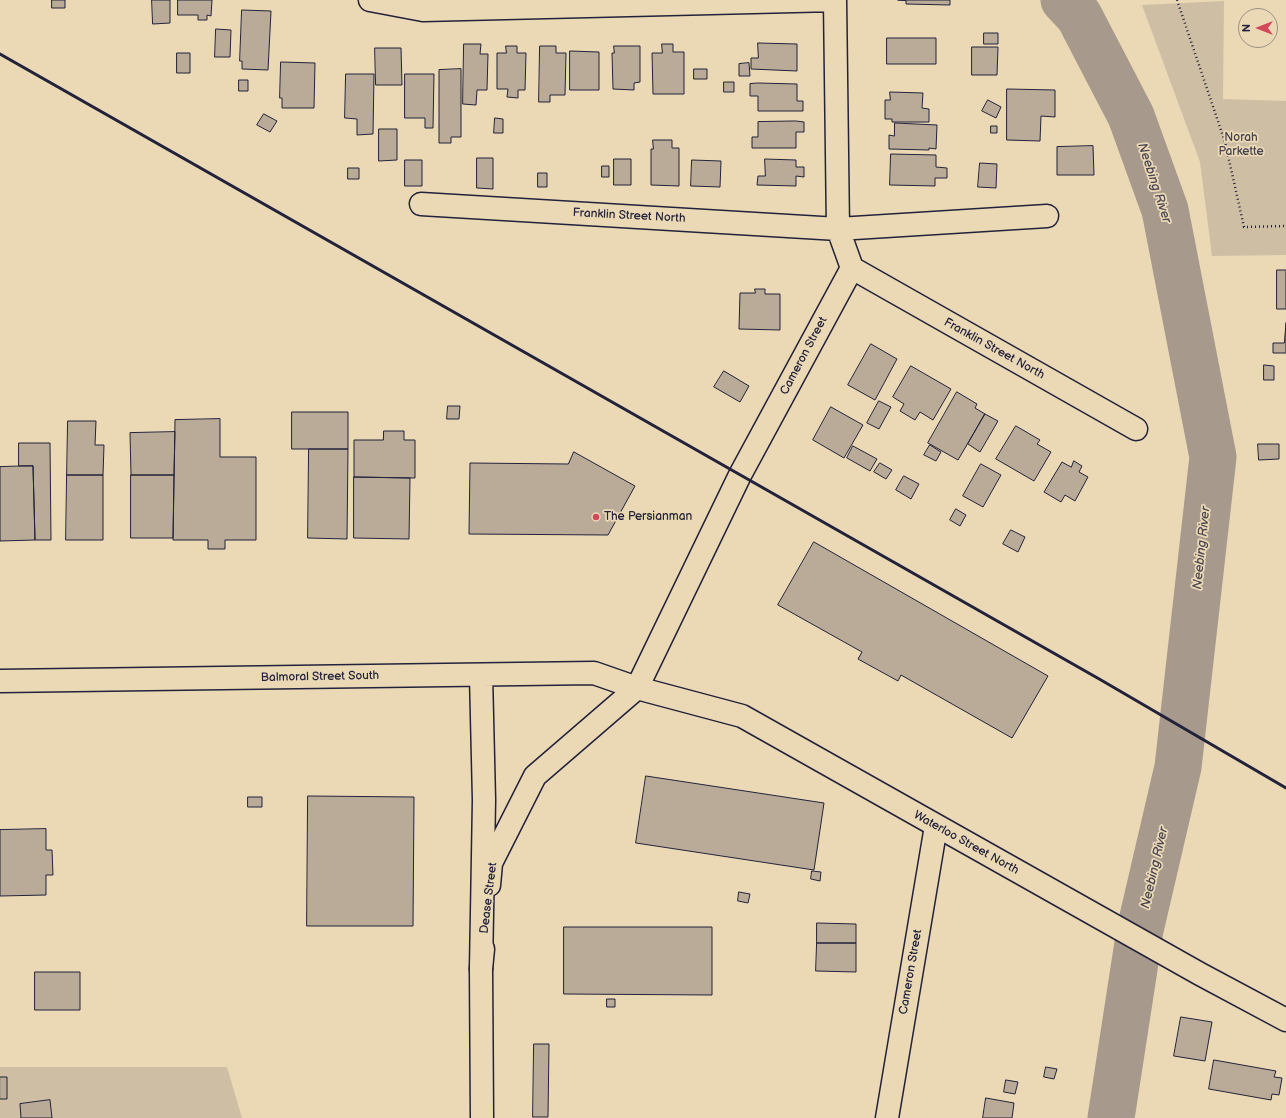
<!DOCTYPE html>
<style>
body{margin:0}
#map{position:relative;width:1286px;height:1118px;overflow:hidden;background:#ebd9b6;font-family:"Balsamiq Sans",sans-serif}
canvas{display:block}
.north{position:absolute;left:1238px;top:8px;width:40px;height:40px;box-sizing:border-box;background:#ebd9b6;border:1px solid #9b9085;border-radius:50%;rotate:270deg;font-size:11px;font-weight:700;line-height:16px;text-align:center;color:#22223b}
.north::after{content:'';display:block;margin:auto;width:14px;height:18px;background:#d1495b;clip-path:polygon(50% 0,100% 100%,50% 72%,0 100%)}
</style>
<div id="map">
<canvas width="1286" height="1118"></canvas>
<div class="north">N</div>
</div>
<script>
const c = document.querySelector('canvas').getContext('2d');
c.lineJoin = 'round';
function fill(path, color) {
  c.fillStyle = color;
  c.fill(path, 'evenodd');
}
function stroke(path, color, width, dash) {
  c.strokeStyle = color;
  c.lineWidth = width;
  c.lineCap = dash ? 'butt' : 'round';
  c.setLineDash(dash || []);
  c.stroke(path);
}
function write(font, color, halo, rows, align = 'center') {
  c.font = font + ' "Balsamiq Sans",sans-serif';
  c.lineWidth = 3.5;
  c.setLineDash([]);
  c.textBaseline = 'middle';
  c.strokeStyle = halo;
  c.fillStyle = color;
  for (const [text, x, y, turn = 0] of rows) {
    c.save();
    c.translate(x, y);
    c.rotate((+turn || 0) * Math.PI / 180);
    c.textAlign = isNaN(turn) ? turn : align;
    if (halo) c.strokeText(text, 0, 0);
    c.fillText(text, 0, 0);
    c.restore();
  }
}
fill(new Path2D(`
 M 1224,1 L 1223,99 L 1286,101 L 1286,255 L 1212,256 L 1200,162 L 1142,5 Z
 M 0,1067 L 227,1067 L 242,1118 L 0,1118 Z`), '#cebea4');
stroke(new Path2D(`
 M 1064,0 L 1079,16 L 1131,116 L 1165,210 L 1213,457 L 1178,767 L 1140,930 L 1111,1118`), '#a79a8c', 47);
const building = new Path2D(`
 M 52,0 L 65,0 L 65,8 L 52,8 Z
 M 152,0 L 170,0 L 170,23 L 153,24 Z
 M 178,0 L 212,0 L 211,16 L 207,15 L 207,20 L 198,20 L 198,15 L 178,15 Z
 M 898,0 L 950,0 L 950,5 L 906,4 L 906,1 Z
 M 242,10 L 271,11 L 268,70 L 242,69 L 242,61 L 240,61 Z
 M 216,29 L 231,30 L 230,57 L 215,57 Z
 M 984,33 L 998,33 L 998,44 L 984,44 Z
 M 887,38 L 936,38 L 936,64 L 887,64 Z
 M 758,43 L 797,44 L 797,71 L 751,69 L 751,58 L 758,58 Z
 M 464,44 L 481,44 L 480,54 L 488,54 L 487,90 L 477,90 L 476,105 L 463,104 Z
 M 662,44 L 673,44 L 673,52 L 684,52 L 684,94 L 653,94 L 652,53 L 662,53 Z
 M 506,46 L 517,46 L 517,53 L 526,53 L 525,90 L 518,90 L 518,98 L 507,97 L 508,89 L 497,89 L 497,53 L 506,53 Z
 M 540,46 L 556,46 L 556,53 L 566,53 L 565,95 L 550,95 L 550,102 L 539,102 Z
 M 614,46 L 640,46 L 640,82 L 634,83 L 634,90 L 613,89 L 612,53 L 614,53 Z
 M 972,47 L 998,47 L 997,75 L 972,75 Z
 M 375,48 L 401,48 L 402,85 L 376,85 Z
 M 570,51 L 599,52 L 599,90 L 570,90 Z
 M 177,53 L 190,53 L 190,73 L 177,73 Z
 M 281,62 L 315,63 L 314,108 L 282,108 L 282,98 L 280,98 Z
 M 749,63 L 750,76 L 739,76 L 739,64 Z
 M 461,69 L 461,137 L 451,137 L 451,143 L 439,143 L 439,70 Z
 M 694,69 L 707,69 L 707,79 L 694,79 Z
 M 346,74 L 374,74 L 373,134 L 357,135 L 357,119 L 345,118 Z
 M 405,74 L 434,74 L 433,128 L 425,128 L 425,118 L 405,118 Z
 M 239,80 L 248,80 L 248,91 L 239,91 Z
 M 724,82 L 734,82 L 734,92 L 724,92 Z
 M 758,83 L 797,84 L 797,101 L 803,101 L 803,111 L 758,111 L 758,96 L 750,96 L 750,84 Z
 M 1007,89 L 1055,90 L 1055,117 L 1041,116 L 1040,141 L 1007,140 Z
 M 890,92 L 923,93 L 922,108 L 929,109 L 929,122 L 892,122 L 892,119 L 885,119 L 885,100 L 890,100 Z
 M 988,100 L 1001,107 L 996,118 L 982,111 Z
 M 264,114 L 277,121 L 270,132 L 257,125 Z
 M 495,118 L 503,119 L 503,133 L 494,133 Z
 M 796,121 L 804,122 L 804,132 L 796,132 L 796,148 L 752,148 L 752,137 L 758,137 L 758,122 Z
 M 895,123 L 937,125 L 936,149 L 929,148 L 929,150 L 889,149 L 889,135 L 894,136 Z
 M 991,126 L 997,126 L 997,133 L 991,133 Z
 M 379,129 L 397,129 L 397,160 L 379,161 Z
 M 653,140 L 672,140 L 672,148 L 679,148 L 679,186 L 651,185 L 651,149 L 653,149 Z
 M 1093,146 L 1094,175 L 1057,175 L 1057,147 Z
 M 891,154 L 936,155 L 936,167 L 947,168 L 947,178 L 935,178 L 935,186 L 890,185 Z
 M 477,158 L 493,158 L 493,189 L 477,188 Z
 M 614,159 L 631,159 L 631,185 L 614,185 Z
 M 765,159 L 796,160 L 796,167 L 804,167 L 804,177 L 796,176 L 796,186 L 757,185 L 758,176 L 765,176 Z
 M 405,160 L 422,160 L 422,186 L 405,186 Z
 M 692,160 L 721,161 L 720,187 L 691,186 Z
 M 980,163 L 997,164 L 996,188 L 978,187 Z
 M 602,166 L 609,166 L 609,177 L 602,177 Z
 M 348,168 L 359,168 L 359,179 L 348,179 Z
 M 538,173 L 547,173 L 547,187 L 538,187 Z
 M 1277,270 L 1286,270 L 1286,309 L 1277,309 Z
 M 755,289 L 765,289 L 765,294 L 780,294 L 780,330 L 739,329 L 740,293 L 755,293 Z
 M 1286,323 L 1286,353 L 1273,353 L 1273,343 L 1284,343 Z
 M 871,344 L 897,359 L 875,400 L 848,385 Z
 M 1264,365 L 1274,366 L 1274,380 L 1264,380 Z
 M 911,366 L 951,389 L 933,420 L 920,412 L 915,420 L 900,411 L 904,404 L 893,397 Z
 M 724,371 L 749,386 L 740,402 L 714,387 Z
 M 957,392 L 977,404 L 975,408 L 985,414 L 958,460 L 928,443 Z
 M 879,401 L 891,407 L 879,429 L 867,423 Z
 M 448,406 L 460,406 L 459,419 L 447,419 Z
 M 831,407 L 863,425 L 844,458 L 813,440 Z
 M 292,412 L 348,412 L 348,449 L 292,449 Z
 M 985,414 L 998,421 L 980,452 L 968,444 Z
 M 220,419 L 220,457 L 256,457 L 256,540 L 225,540 L 225,549 L 208,549 L 208,540 L 173,540 L 175,420 Z
 M 68,421 L 96,421 L 95,445 L 104,445 L 103,475 L 67,475 Z
 M 1016,426 L 1040,440 L 1037,444 L 1051,452 L 1034,481 L 996,459 Z
 M 384,431 L 404,431 L 404,440 L 415,440 L 415,478 L 354,477 L 354,440 L 383,440 Z
 M 175,432 L 174,475 L 131,475 L 130,433 Z
 M 19,443 L 50,443 L 51,540 L 35,540 L 33,466 L 19,466 Z
 M 1258,444 L 1279,444 L 1279,459 L 1259,460 Z
 M 930,445 L 941,452 L 936,461 L 924,455 Z
 M 853,446 L 877,459 L 870,471 L 847,458 Z
 M 309,449 L 348,449 L 347,539 L 308,538 Z
 M 574,452 L 635,486 L 608,535 L 469,534 L 470,463 L 568,464 Z
 M 1074,461 L 1082,466 L 1079,472 L 1088,477 L 1075,501 L 1065,495 L 1061,502 L 1044,492 L 1062,462 L 1071,467 Z
 M 880,463 L 892,470 L 886,479 L 874,472 Z
 M 981,464 L 1001,475 L 983,507 L 963,496 Z
 M 33,466 L 35,540 L 0,541 L 0,467 Z
 M 67,475 L 103,475 L 103,540 L 66,540 Z
 M 131,475 L 174,475 L 173,538 L 131,538 Z
 M 904,476 L 919,484 L 911,499 L 896,490 Z
 M 354,477 L 410,478 L 409,539 L 354,538 Z
 M 956,509 L 966,515 L 960,526 L 950,520 Z
 M 1011,530 L 1025,537 L 1018,552 L 1003,544 Z
 M 814,542 L 1048,676 L 1012,738 L 901,675 L 898,681 L 858,659 L 862,652 L 778,605 Z
 M 646,776 L 824,803 L 814,870 L 636,843 Z
 M 308,796 L 414,797 L 413,926 L 307,926 Z
 M 248,797 L 262,797 L 262,807 L 248,807 Z
 M 46,829 L 46,850 L 52,850 L 53,875 L 46,875 L 46,895 L 0,896 L 0,830 Z
 M 812,871 L 821,872 L 820,881 L 811,879 Z
 M 739,892 L 750,894 L 748,903 L 738,901 Z
 M 817,923 L 856,924 L 856,943 L 817,943 Z
 M 564,927 L 712,927 L 712,995 L 564,994 Z
 M 817,943 L 856,943 L 856,972 L 816,971 Z
 M 35,972 L 80,972 L 80,1010 L 35,1010 Z
 M 607,999 L 615,999 L 615,1007 L 607,1007 Z
 M 1181,1017 L 1212,1022 L 1205,1061 L 1174,1056 Z
 M 534,1044 L 549,1044 L 548,1117 L 533,1117 Z
 M 1214,1060 L 1276,1071 L 1274,1077 L 1282,1078 L 1279,1095 L 1272,1094 L 1271,1100 L 1209,1089 Z
 M 1046,1067 L 1057,1069 L 1054,1079 L 1044,1077 Z
 M 0,1077 L 7,1077 L 7,1099 L 0,1099 Z
 M 1006,1080 L 1018,1082 L 1015,1094 L 1004,1092 Z
 M 986,1098 L 1014,1103 L 1012,1118 L 983,1118 Z
 M 50,1100 L 52,1118 L 21,1118 L 20,1104 Z`);
fill(building, '#b9ab97');
stroke(building, '#22223b', 1);
const minor = new Path2D(`
 M 370,0 L 423,10 L 835,0
 M 421,204 L 838,229 L 1047,216
 M 852,268 L 1136,429
 M 489,885 L 491,863 L 535,776 L 637,688 L 740,475 L 852,268 L 838,229 L 835,0
 M 482,1118 L 481,969 L 483,949
 M 887,1118 L 936,826`);
const major = new Path2D(`
 M 481,675 L 484,800 L 481,969
 M 0,681 L 594,673 L 637,688 L 742,716 L 1200,974 L 1286,1020`);
stroke(minor, '#22223b', 25);
stroke(major, '#22223b', 25);
stroke(new Path2D(`
 M 1177,0 L 1225,142 L 1244,227 L 1286,226`), '#22223b', 2.5, [1, 3]);
stroke(minor, '#ebd9b6', 22);
stroke(major, '#ebd9b6', 22);
stroke(new Path2D(`
 M 0,54 L 1101,680 L 1286,788`), '#22223b', 3);
for (const [x, y, r, color] of [
 [596,517,4,"#d1495b"]
]) {
  const dot = new Path2D();
  dot.arc(x, y, r, 0, 2 * Math.PI);
  c.fillStyle = color;
  c.fill(dot);
  stroke(dot, '#ebd9b6', 1.5);
}
write('12px', '#444150', '#ebd9b6', [
 ["Norah",1241,138],
 ["Parkette",1241,152]
]);
write('12px', '#22223b', '#ebd9b6', [
 ["Franklin Street North",629,216,3],
 ["Franklin Street North",994,349,29],
 ["Cameron Street",804,356,-62],
 ["Balmoral Street South",320,677,-1],
 ["Waterloo Street North",966,843,29],
 ["Dease Street",489,898,-83],
 ["Cameron Street",911,972,-80]
]);
write('12px', '#22223b', '#ebd9b6', [
 ["The Persianman",604,517]
], 'left');
write('italic 13px', '#4a4653', '#ebd9b6', [
 ["Neebing River",1154,183,72],
 ["Neebing River",1202,548,-84],
 ["Neebing River",1155,868,-77]
]);
</script>
